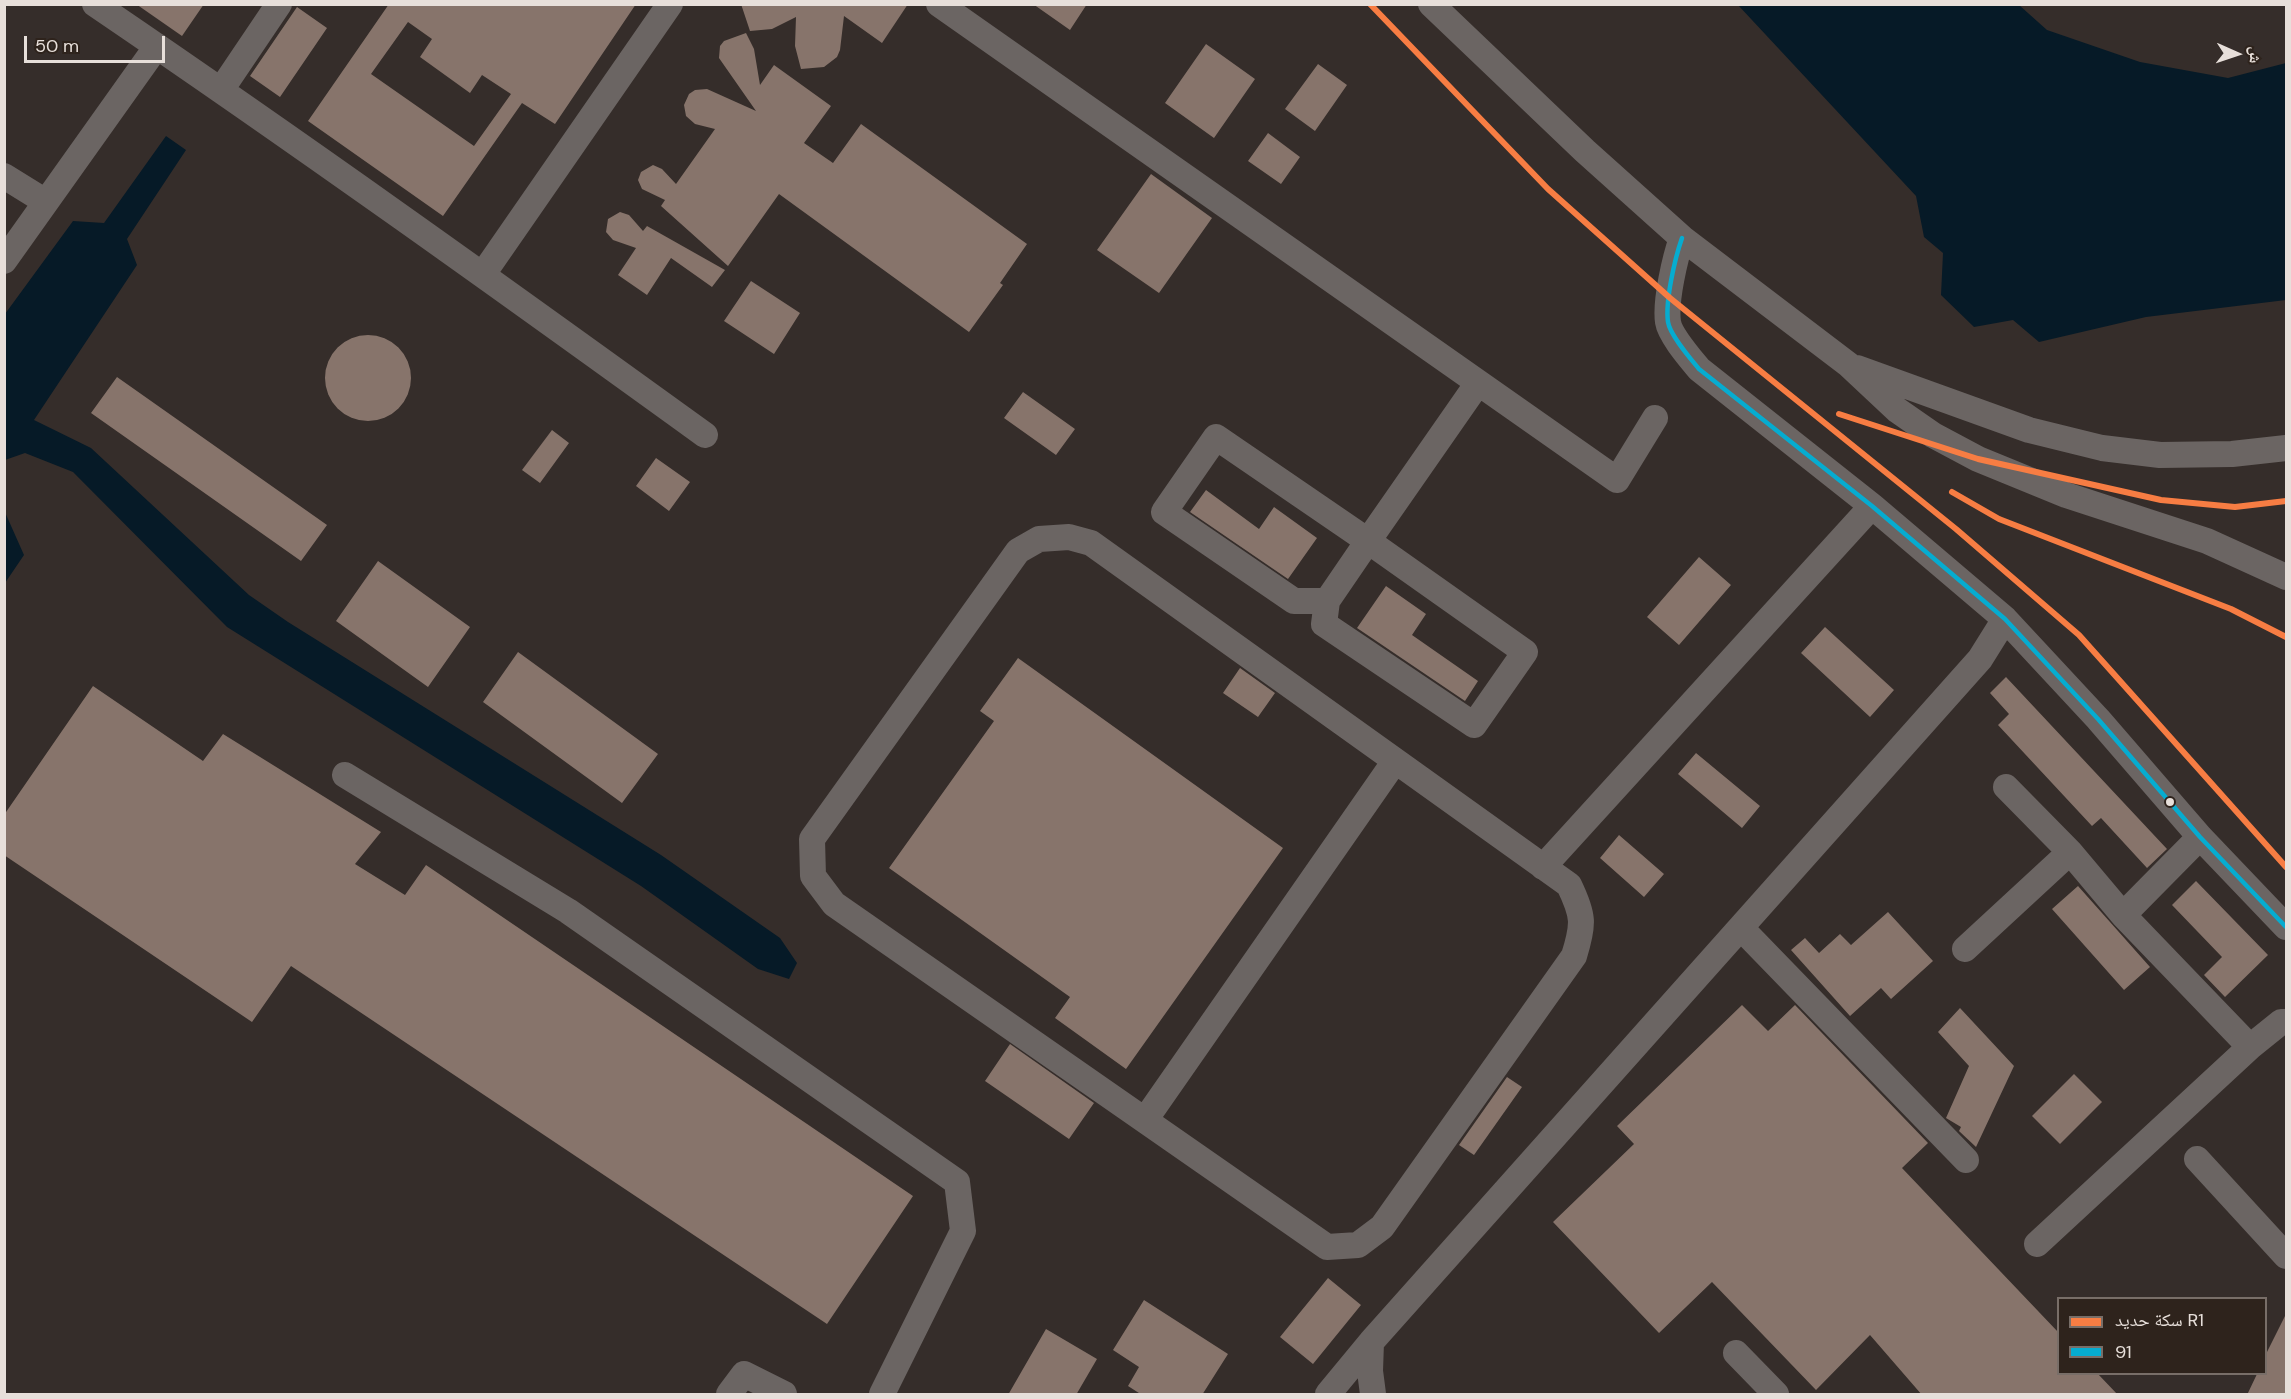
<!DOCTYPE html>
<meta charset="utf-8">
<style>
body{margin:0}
#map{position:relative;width:2291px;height:1399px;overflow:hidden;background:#352d2a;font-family:"DM Sans","Noto Naskh Arabic",sans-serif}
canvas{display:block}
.frame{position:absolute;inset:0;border:6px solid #e7dfda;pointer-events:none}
.legend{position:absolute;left:2057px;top:1297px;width:210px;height:78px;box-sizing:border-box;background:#2e231c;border:2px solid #786e68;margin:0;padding:8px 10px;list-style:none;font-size:18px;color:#e7dfda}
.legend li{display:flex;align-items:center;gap:12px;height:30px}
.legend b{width:30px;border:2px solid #786e68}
.north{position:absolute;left:2207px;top:24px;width:60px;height:60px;-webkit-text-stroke:4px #2e231c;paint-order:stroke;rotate:93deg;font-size:16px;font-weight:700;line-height:24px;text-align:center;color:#e7dfda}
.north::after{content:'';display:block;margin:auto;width:21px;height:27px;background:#e7dfda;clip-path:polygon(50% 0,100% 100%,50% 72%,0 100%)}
.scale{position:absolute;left:24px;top:36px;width:141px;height:27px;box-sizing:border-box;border:3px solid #e7dfda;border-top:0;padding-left:8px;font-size:18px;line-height:21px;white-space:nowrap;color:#e7dfda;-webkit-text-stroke:4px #2e231c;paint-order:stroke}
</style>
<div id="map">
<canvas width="2291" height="1399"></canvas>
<div class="frame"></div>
<ul class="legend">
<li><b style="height:8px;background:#f77d43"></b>سكة حديد R1</li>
<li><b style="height:8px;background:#06acd0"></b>91</li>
</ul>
<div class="north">ش</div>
<div class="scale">50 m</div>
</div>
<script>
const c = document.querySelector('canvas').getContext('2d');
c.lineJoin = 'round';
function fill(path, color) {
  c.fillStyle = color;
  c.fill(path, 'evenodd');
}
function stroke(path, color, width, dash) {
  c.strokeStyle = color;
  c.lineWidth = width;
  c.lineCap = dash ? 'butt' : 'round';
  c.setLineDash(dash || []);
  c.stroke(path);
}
fill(new Path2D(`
 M 1738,5 L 2019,5 L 2047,30 L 2140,62 L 2228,78 L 2286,63 L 2286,300 L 2146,317 L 2039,342 L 2013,320 L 1974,327 L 1941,295 L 1943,253 L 1924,237 L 1916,196 Z
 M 166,136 L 186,150 L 127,239 L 137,265 L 34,420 L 91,448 L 249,595 L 288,622 L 661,855 L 780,938 L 797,963 L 789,979 L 758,969 L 641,886 L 227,627 L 73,472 L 25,453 L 5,460 L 5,314 L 73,221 L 104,223 Z
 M 4,510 L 24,555 L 5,583 L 4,583 Z`), '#061a27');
fill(new Path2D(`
 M 136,4 L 204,4 L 182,36 Z
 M 389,4 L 636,4 L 555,124 L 522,103 L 443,216 L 308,121 ZM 408,22 L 432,39 L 420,57 L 470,93 L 482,75 L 511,94 L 474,146 L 371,74 Z
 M 741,4 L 908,4 L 882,43 L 844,16 L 840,50 L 837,57 L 824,67 L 801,69 L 795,46 L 796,17 L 772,29 L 750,31 Z
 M 1033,4 L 1087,4 L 1070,30 Z
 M 297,7 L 327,28 L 280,97 L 250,76 Z
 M 746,33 L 754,49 L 760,85 L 774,65 L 831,106 L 804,143 L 833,163 L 861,124 L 1027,244 L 1000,283 L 1003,285 L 969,332 L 779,194 L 728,266 L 661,206 L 665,200 L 642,189 L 638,180 L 641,172 L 653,165 L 662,169 L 676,184 L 715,129 L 695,124 L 686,116 L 684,105 L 689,94 L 695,90 L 707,89 L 756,111 L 719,58 L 720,46 L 724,41 Z
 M 1206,44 L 1255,79 L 1214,138 L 1165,103 Z
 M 1318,64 L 1347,85 L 1315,131 L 1285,109 Z
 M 1268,133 L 1300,157 L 1281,184 L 1248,161 Z
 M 1151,174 L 1212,218 L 1159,293 L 1097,250 Z
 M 620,212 L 629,215 L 643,231 L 647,226 L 725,270 L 712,287 L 671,258 L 647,295 L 618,275 L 636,248 L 613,240 L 606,232 L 608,219 Z
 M 751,281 L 800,313 L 774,354 L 724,321 Z
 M325 378a43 43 0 1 1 86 0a43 43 0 1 1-86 0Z
 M 117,377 L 327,525 L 301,561 L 91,413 Z
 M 1023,392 L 1075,429 L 1056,455 L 1004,418 Z
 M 552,430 L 569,443 L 540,483 L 522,470 Z
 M 656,458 L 690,482 L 669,511 L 636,486 Z
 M 1206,490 L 1259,529 L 1274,507 L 1317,538 L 1288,579 L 1190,512 Z
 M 1699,557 L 1731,585 L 1679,645 L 1647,617 Z
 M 378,561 L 470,627 L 428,687 L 336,621 Z
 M 1386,586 L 1426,614 L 1412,635 L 1478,681 L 1465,701 L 1357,628 Z
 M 1825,627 L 1894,690 L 1870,717 L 1801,653 Z
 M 518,652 L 658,754 L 622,803 L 483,702 Z
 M 1018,658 L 1283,848 L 1126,1069 L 1055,1018 L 1070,997 L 889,868 L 994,721 L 980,711 Z
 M 1240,668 L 1275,693 L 1258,717 L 1223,693 Z
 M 2006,677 L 2167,849 L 2147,868 L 2101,818 L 2092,826 L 1998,725 L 2009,714 L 1990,693 Z
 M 93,686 L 203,761 L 223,734 L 381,832 L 355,864 L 405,895 L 426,865 L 913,1196 L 827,1324 L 291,966 L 252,1022 L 4,855 L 4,815 Z
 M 1696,753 L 1760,806 L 1742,828 L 1678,774 Z
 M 1619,835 L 1664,874 L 1644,897 L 1600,858 Z
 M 2196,881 L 2268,955 L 2225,997 L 2204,975 L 2222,957 L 2172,905 Z
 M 2078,886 L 2150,967 L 2124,990 L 2052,909 Z
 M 1888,912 L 1933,961 L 1891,999 L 1881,988 L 1850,1016 L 1791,950 L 1805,938 L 1819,953 L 1840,934 L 1851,945 Z
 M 1742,1005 L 1768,1031 L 1795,1005 L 1928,1143 L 1902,1168 L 2058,1332 L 2058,1374 L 2098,1374 L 2118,1395 L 1922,1395 L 1870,1335 L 1816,1390 L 1712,1282 L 1659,1333 L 1553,1222 L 1634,1144 L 1617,1126 Z
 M 1960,1008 L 2014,1066 L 1976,1147 L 1959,1131 L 1961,1127 L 1946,1118 L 1969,1066 L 1938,1032 Z
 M 1010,1044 L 1094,1103 L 1069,1139 L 985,1081 Z
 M 2074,1074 L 2102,1102 L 2060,1144 L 2032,1116 Z
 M 1507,1077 L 1522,1087 L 1474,1155 L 1459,1145 Z
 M 1328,1278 L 1361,1305 L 1313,1364 L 1280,1337 Z
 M 1144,1300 L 1228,1354 L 1202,1395 L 1142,1395 L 1128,1386 L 1139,1367 L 1113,1350 Z
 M 2286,1314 L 2286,1395 L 2247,1395 L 2257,1374 L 2265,1374 L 2265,1356 Z
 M 1046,1329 L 1097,1359 L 1076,1395 L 1008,1395 Z`), '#87746b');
stroke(new Path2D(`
 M 95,4 C 301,144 503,289 705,435
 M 939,4 L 1617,480 L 1655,418
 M 1431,4 L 1585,151 L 1682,238 L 1849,365 L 1897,410 L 1933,435 L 1978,459 L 2066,495 L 2207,541 L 2286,577
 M 221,90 L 279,4
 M 4,176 L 46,202
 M 1682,238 C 1675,258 1665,301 1668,322 C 1670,335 1690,358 1699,369 L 1872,506 L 2005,619 L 2098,719 L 2200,837 L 2286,927
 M 4,261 L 157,46
 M 483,274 L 670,4
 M 1857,368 L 2029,430 L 2102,448 L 2160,455 L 2232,454 L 2286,448
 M 1069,537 L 1091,543 L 1569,885 C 1584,916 1584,924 1574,956 L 1382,1227 L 1358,1245 L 1327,1247 L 834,904 L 813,876 L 812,839 L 1018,551 L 1039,539 Z
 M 1368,541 L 1525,652 L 1474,725 L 1324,624 L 1327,601 Z
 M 1327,601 L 1294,601 L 1164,512 L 1216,437 L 1368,541 L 1478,383
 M 345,775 L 568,911 L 957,1182 L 963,1231 L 882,1394
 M 2006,787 L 2070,852 L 2123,915 L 2250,1047
 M 1543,867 L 1872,506
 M 2123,915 L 2200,837
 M 1742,929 L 1966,1160
 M 1965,949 L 2070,852
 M 1145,1120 L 1395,761
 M 2197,1159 L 2286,1256
 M 2037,1244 L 2250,1047 L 2281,1022 L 2286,1022
 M 1371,1342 L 1370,1371 L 1373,1394
 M 1736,1353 L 1776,1394
 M 729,1394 L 744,1374 L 784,1394
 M 1328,1394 L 1371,1342 L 1980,659 L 2005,619`), '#6b6563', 26);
stroke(new Path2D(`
 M 1682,238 C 1675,258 1665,301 1668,322 C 1670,335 1690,358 1699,369 L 1872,506 L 2005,619 L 2098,719 L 2200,837 L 2286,927`), '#06acd0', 4.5);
stroke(new Path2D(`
 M 1370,4 L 1548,189 L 1670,298 L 1956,529 L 2079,635 L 2286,867
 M 1839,414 L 1978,459 L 2161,500 L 2235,507 L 2286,501
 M 1952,492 L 1999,519 L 2231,609 L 2286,637`), '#f77d43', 6);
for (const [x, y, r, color] of [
 [2170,802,5,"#e7dfda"]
]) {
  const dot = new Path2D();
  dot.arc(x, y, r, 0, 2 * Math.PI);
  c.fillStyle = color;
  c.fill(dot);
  stroke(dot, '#2e231c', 2);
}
</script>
